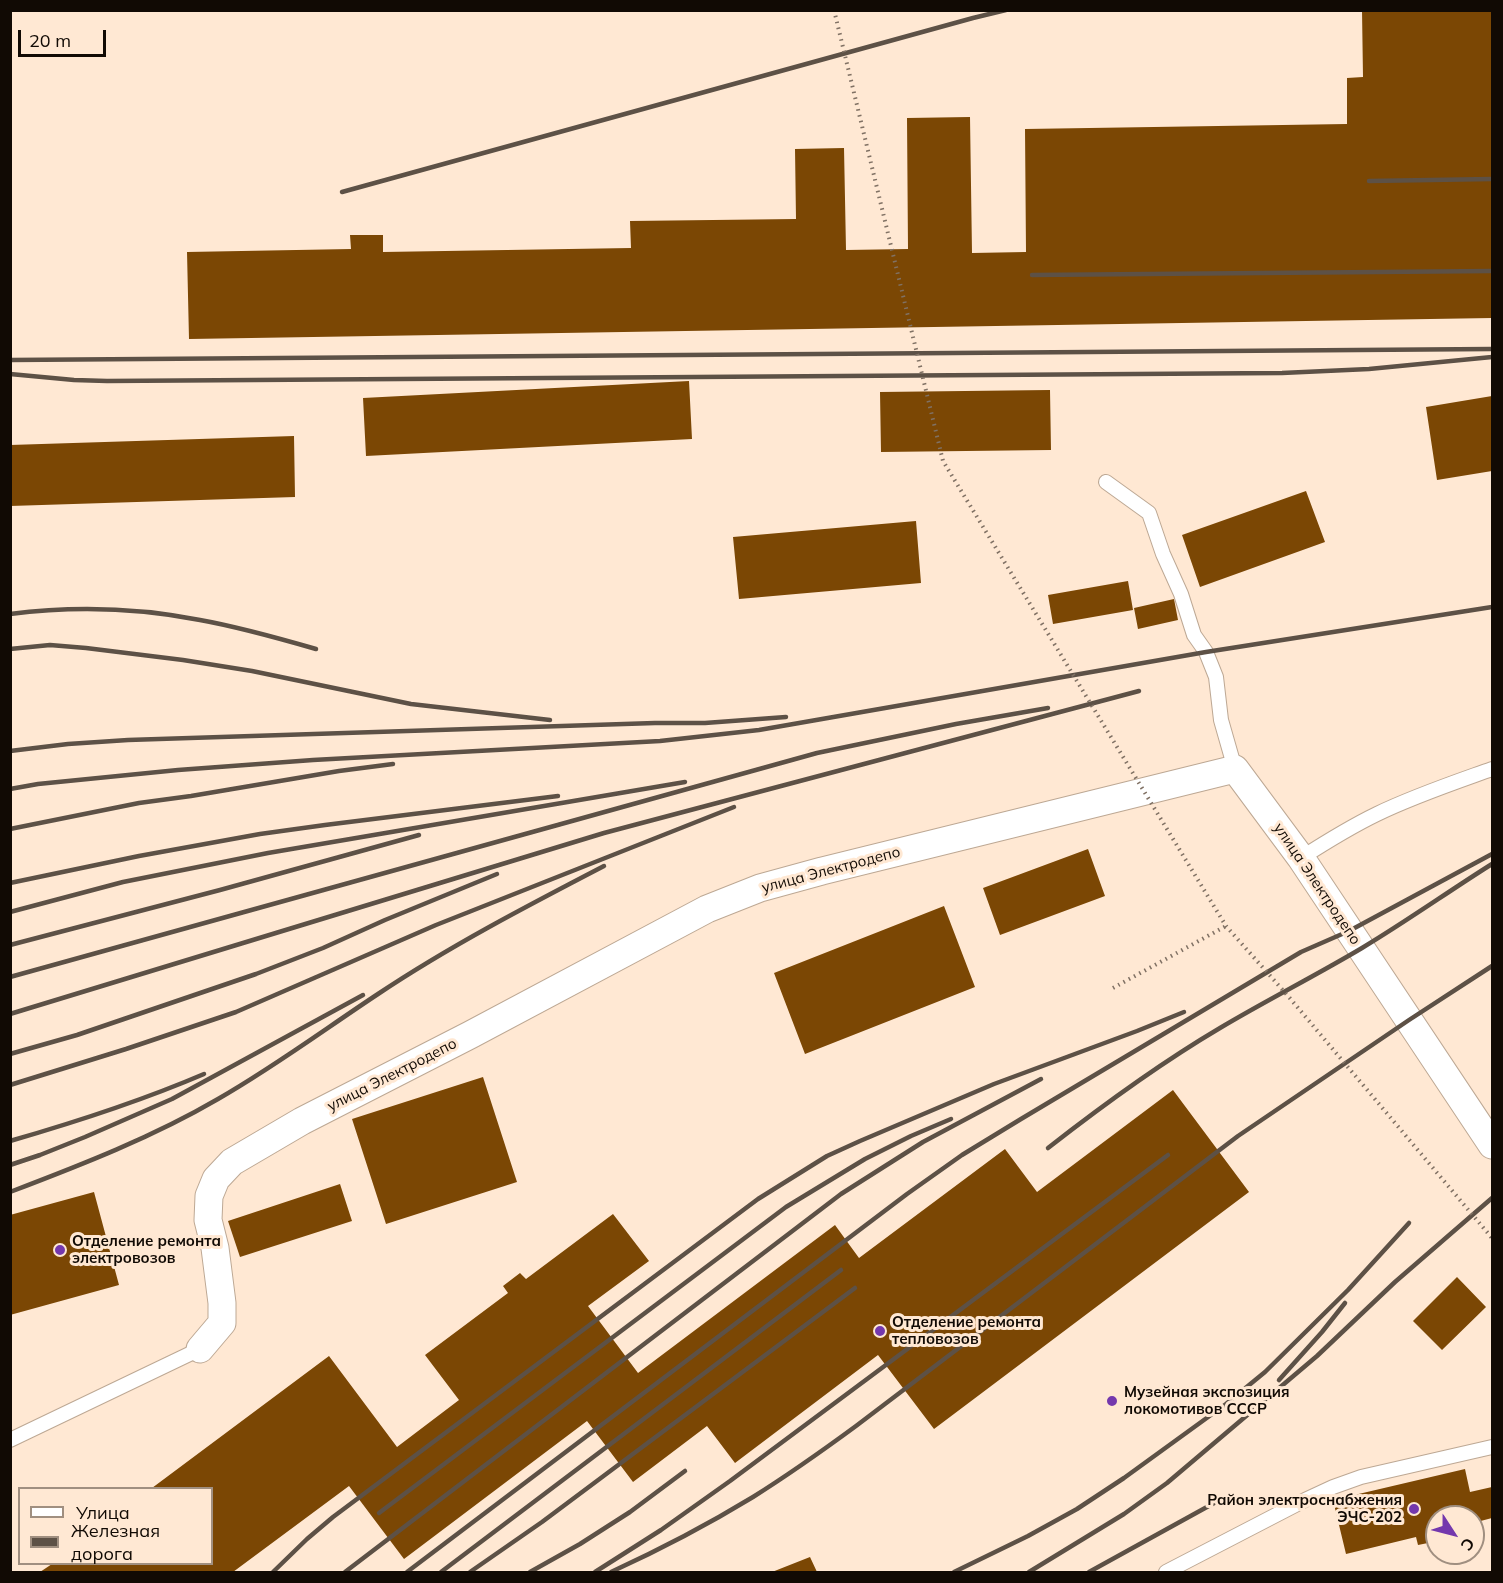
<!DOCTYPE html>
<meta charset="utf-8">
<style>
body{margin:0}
#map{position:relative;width:1503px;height:1583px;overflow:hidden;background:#ffe8d3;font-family:Mulish,sans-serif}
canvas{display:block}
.frame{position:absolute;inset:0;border:12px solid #110a04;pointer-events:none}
.legend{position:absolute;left:18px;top:1487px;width:195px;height:78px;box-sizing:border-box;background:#ffe8d3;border:2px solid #a08f80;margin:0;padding:8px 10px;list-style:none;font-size:18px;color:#110a04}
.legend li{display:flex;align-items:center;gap:12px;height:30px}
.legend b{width:30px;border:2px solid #a08f80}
.north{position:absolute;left:1425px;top:1505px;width:60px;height:60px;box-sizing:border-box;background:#ffe8d3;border:2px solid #a08f80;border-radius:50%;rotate:126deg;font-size:16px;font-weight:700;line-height:24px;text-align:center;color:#110a04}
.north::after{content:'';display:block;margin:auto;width:21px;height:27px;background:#7438ad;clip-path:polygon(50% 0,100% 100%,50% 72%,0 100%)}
.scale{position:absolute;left:18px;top:30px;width:88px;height:27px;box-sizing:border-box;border:3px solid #110a04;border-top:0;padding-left:8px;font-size:18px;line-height:21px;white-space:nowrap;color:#110a04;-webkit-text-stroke:4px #ffe8d3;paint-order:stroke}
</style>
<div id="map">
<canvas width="1503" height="1583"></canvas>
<div class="frame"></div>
<ul class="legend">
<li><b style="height:8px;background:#fff"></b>Улица</li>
<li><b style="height:8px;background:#5d5146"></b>Железная дорога</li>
</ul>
<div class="north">С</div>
<div class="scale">20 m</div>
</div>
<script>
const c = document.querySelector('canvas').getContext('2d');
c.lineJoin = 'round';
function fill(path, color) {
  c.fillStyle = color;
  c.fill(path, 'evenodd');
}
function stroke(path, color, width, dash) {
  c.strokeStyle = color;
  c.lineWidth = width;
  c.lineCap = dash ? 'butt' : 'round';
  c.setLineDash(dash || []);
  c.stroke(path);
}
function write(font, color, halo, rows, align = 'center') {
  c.font = font + ' Mulish,sans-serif';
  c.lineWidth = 6;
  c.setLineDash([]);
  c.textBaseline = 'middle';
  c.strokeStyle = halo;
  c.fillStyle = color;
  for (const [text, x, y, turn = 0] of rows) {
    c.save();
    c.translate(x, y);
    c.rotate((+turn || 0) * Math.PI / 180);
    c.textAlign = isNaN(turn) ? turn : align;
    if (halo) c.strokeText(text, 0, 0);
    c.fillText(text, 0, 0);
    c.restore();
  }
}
fill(new Path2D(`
 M 1362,10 L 1492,10 L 1492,318 L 189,339 L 187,252 L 351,249 L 350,235 L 383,235 L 383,252 L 631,248 L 630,221 L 796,219 L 795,149 L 844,148 L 846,250 L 908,249 L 907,118 L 970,117 L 972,253 L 1026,252 L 1025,129 L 1347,124 L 1347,78 L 1363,77 Z
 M 689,381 L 692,439 L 366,456 L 363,398 Z
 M 1050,390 L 1051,450 L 881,452 L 880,392 Z
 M 1492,396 L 1492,471 L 1437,480 L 1426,407 Z
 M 294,436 L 295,497 L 10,506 L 10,445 Z
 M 1306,491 L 1325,542 L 1200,587 L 1182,535 Z
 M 916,521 L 921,583 L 739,599 L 733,537 Z
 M 1128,581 L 1133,610 L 1053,624 L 1048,595 Z
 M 1174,599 L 1178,620 L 1138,629 L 1134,608 Z
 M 1088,849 L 1105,896 L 1000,935 L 983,888 Z
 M 944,906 L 975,987 L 805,1054 L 774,973 Z
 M 483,1077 L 517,1182 L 386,1224 L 352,1119 Z
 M 1173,1090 L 1249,1192 L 934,1429 L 878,1355 L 735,1463 L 707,1426 L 633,1482 L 587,1421 L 404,1559 L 349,1486 L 233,1572 L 40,1572 L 52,1564 L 212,1564 L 212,1488 L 152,1488 L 329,1356 L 397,1447 L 459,1400 L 425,1355 L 508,1293 L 503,1286 L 520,1273 L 526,1279 L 613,1214 L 649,1261 L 588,1306 L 638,1373 L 835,1225 L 859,1258 L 1005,1149 L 1037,1192 Z
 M 340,1184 L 352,1221 L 240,1257 L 228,1221 Z
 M 94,1192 L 119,1285 L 10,1315 L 10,1215 Z
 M 1457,1277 L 1486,1307 L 1442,1350 L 1413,1321 Z
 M 1465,1469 L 1470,1492 L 1492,1487 L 1492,1518 L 1473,1523 L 1473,1517 L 1437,1517 L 1437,1532 L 1431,1533 L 1433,1542 L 1418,1545 L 1416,1537 L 1346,1554 L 1333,1500 Z
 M 810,1557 L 817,1572 L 772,1572 Z`), '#7b4704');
const service = new Path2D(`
 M 1106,482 L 1149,513 L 1163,554 L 1181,594 L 1194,635 L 1206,652 L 1216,677 L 1221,720 L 1235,769
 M 1301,858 C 1326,842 1350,827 1377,814 C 1414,796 1453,783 1492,769
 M 10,1440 L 200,1349
 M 1166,1572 L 1305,1500 L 1333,1487 L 1361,1477 L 1492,1447`);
const minor = new Path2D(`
 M 200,1349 L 222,1323 L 222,1303 L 215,1248 L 208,1220 L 209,1196 L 216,1179 L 232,1162 L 302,1121 L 470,1035 L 707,909 L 760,888 L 822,871 L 1235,769 L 1301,858 L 1492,1145`);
stroke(service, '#bda894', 16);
stroke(minor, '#bda894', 29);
stroke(new Path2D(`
 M 1113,988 L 1226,926`), '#807164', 4, [1.5, 4.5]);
stroke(service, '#fff', 14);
stroke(minor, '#fff', 27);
stroke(new Path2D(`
 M 1369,181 L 1492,179
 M 342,192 L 973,18 L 1006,10
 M 1032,275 L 1492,271
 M 10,360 L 1492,349
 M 10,374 L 74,380 L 107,381 L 1282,373 L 1369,369 L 1492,357
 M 10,614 C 72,606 139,608 200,620 C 239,627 278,638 316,649
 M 10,649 L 50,645 L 86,648 L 183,660 L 252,671 L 411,704 L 550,720
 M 10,751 L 68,744 L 128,740 L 655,723 L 705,723 L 786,717
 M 10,789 L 38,784 L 178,770 L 313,760 L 660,741 L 759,730 L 1206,652 L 1492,607
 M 10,829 L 139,803 L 191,796 L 339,771 L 393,764
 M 10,883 L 139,856 L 260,834 L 325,825 L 558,796
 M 10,912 L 123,882 L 268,853 L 685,782
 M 10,945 L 220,890 L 419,835
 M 10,977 L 817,753 L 956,724 L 1048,708
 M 10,1014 L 604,833 L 1139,691
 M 10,1054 L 77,1035 L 256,974 L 323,948 L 385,920 L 497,874
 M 10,1085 L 126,1049 L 236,1012 L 436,925 L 734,807
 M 10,1141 C 76,1122 141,1101 204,1074
 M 1048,1148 C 1103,1105 1159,1064 1220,1028 C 1267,1000 1315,976 1362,948 C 1407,921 1449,891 1492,864
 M 10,1165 L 40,1155 L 85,1137 L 172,1099 L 363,995
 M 10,1192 C 81,1165 153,1137 218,1099 C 274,1067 325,1029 378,994 C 450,946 527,906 604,866
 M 1279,1380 L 1322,1332 L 1345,1303
 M 379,1513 L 786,1207 L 865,1159 L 911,1136 L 951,1119
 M 273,1572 L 307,1539 L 333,1517 L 758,1199 L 827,1156 L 860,1141 L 994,1084 L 1137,1031 L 1184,1012
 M 345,1572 L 841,1194 L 923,1142 L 1041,1079
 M 407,1572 L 907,1194 L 962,1155 L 1021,1119 L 1301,952 L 1349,931 L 1492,854
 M 441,1572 L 841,1270
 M 470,1572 L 542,1522 L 855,1288
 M 530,1572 L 580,1544 L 630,1512 L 685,1471
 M 595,1572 L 661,1530 L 730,1481 L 1168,1155
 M 611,1572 C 659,1550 707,1525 753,1497 C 788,1475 822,1451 856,1426 L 1238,1136 L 1409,1020 L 1492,966
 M 954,1572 L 1028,1536 L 1077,1509 L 1124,1478 L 1226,1404 L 1265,1372 L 1348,1290 L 1409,1223
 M 1029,1572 L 1124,1514 L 1167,1483 L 1317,1356 L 1395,1282 L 1492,1198
 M 1089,1572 L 1216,1502`), '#5d5146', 4.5);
stroke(new Path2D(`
 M 834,10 L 943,461 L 1226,926 L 1288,996 L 1492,1238`), '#807164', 4, [1.5, 4.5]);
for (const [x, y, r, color] of [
 [60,1250,6,"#7438ad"],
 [880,1331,6,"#7438ad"],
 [1112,1401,6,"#7438ad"],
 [1414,1509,6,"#7438ad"]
]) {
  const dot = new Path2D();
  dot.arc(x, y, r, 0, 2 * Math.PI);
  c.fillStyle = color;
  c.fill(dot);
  stroke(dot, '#ffe8d3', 2);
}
write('15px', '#110a04', '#ffe8d3', [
 ["улица Электродепо",831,870,-15],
 ["улица Электродепо",1317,884,56],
 ["улица Электродепо",392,1075,-27]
]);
write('bold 15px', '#110a04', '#ffe8d3', [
 ["Отделение ремонта",72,1241],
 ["электровозов",72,1258],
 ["Отделение ремонта",892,1322],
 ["тепловозов",892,1339],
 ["Музейная экспозиция",1124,1392],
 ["локомотивов СССР",1124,1409],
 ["Район электроснабжения",1402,1500,"right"],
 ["ЭЧС-202",1402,1517,"right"]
], 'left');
</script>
